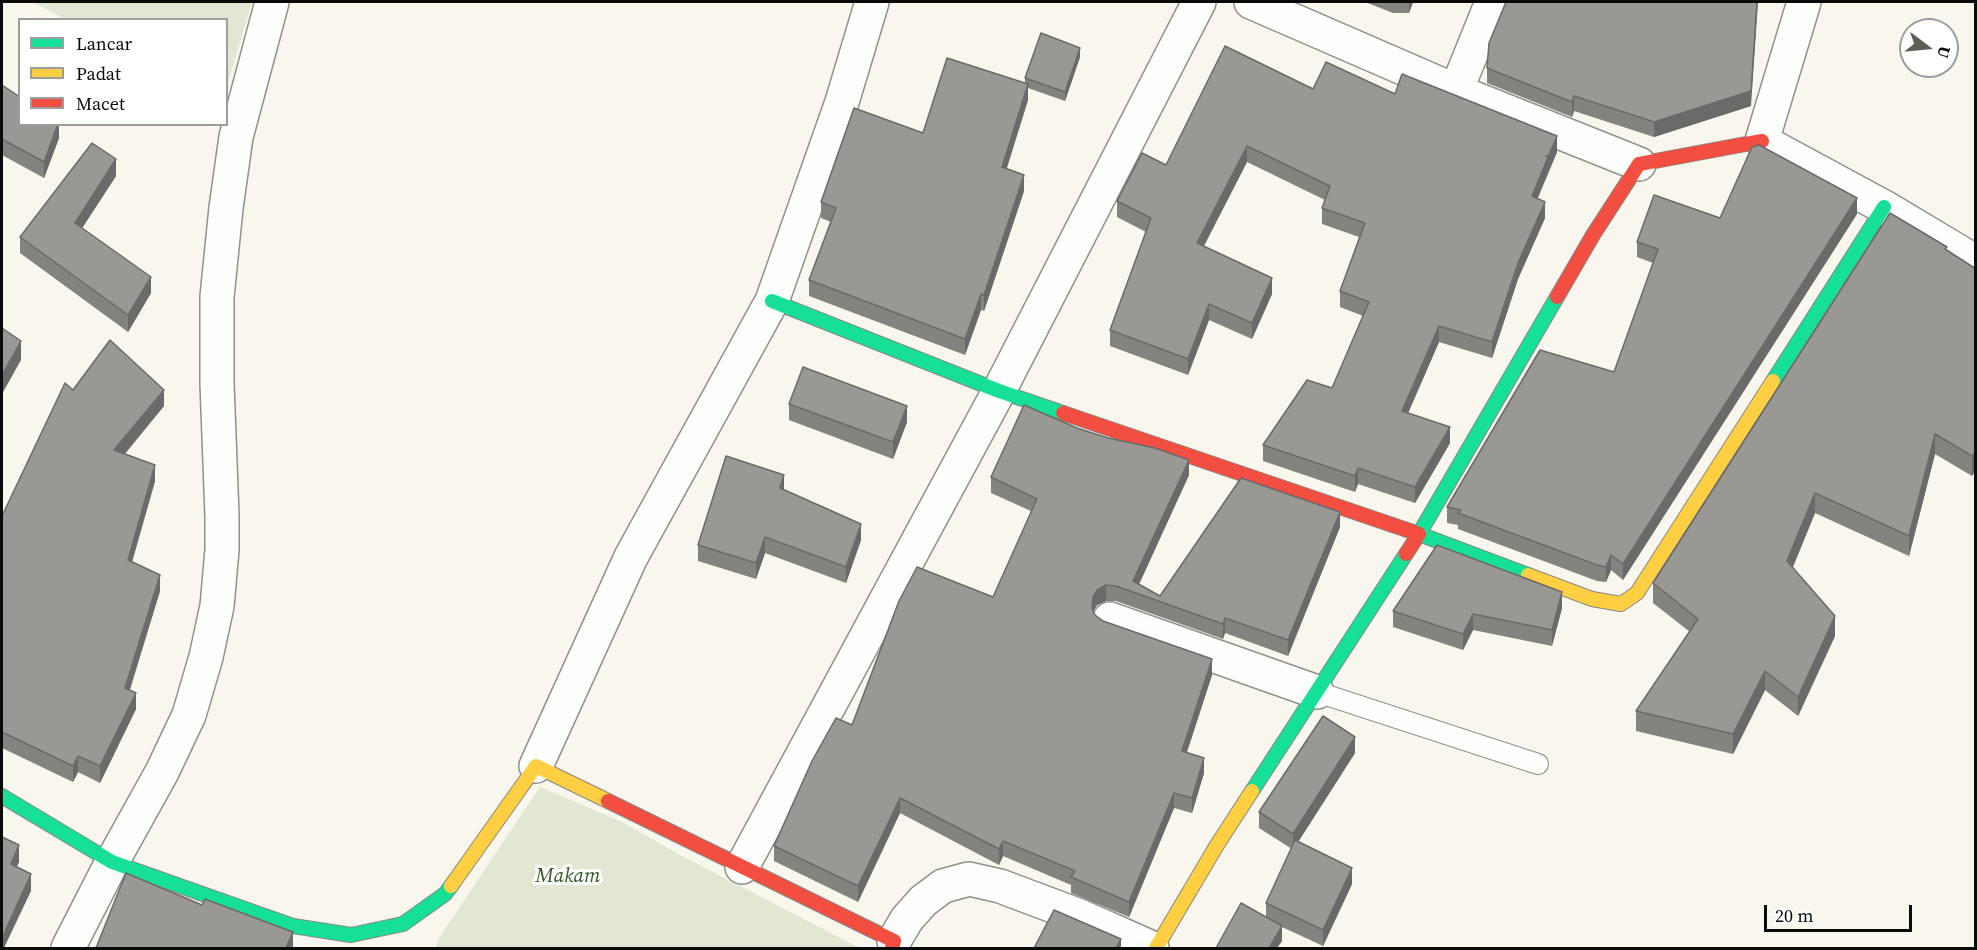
<!DOCTYPE html>
<style>
body{margin:0}
#map{position:relative;width:1977px;height:950px;overflow:hidden;background:#f8f6ed;font-family:"Source Serif 4",serif}
canvas{display:block}
.frame{position:absolute;inset:0;border:3px solid #0a0a0a;pointer-events:none}
.legend{position:absolute;left:18px;top:18px;width:210px;height:108px;box-sizing:border-box;background:#fff;border:2px solid #9d9d9d;margin:0;padding:8px 10px;list-style:none;font-size:18px;color:#0a0a0a}
.legend li{display:flex;align-items:center;gap:12px;height:30px}
.legend b{width:30px;border:2px solid #9d9d9d}
.north{position:absolute;left:1899px;top:18px;width:60px;height:60px;box-sizing:border-box;background:#fff;border:2px solid #9d9d9d;border-radius:50%;rotate:106deg;font-size:16px;font-weight:700;line-height:24px;text-align:center;color:#0a0a0a}
.north::after{content:'';display:block;margin:auto;width:21px;height:27px;background:#5d5d59;clip-path:polygon(50% 0,100% 100%,50% 72%,0 100%)}
.scale{position:absolute;left:1764px;top:905px;width:148px;height:27px;box-sizing:border-box;border:3px solid #0a0a0a;border-top:0;padding-left:8px;font-size:18px;line-height:21px;white-space:nowrap;color:#0a0a0a;-webkit-text-stroke:4px #fff;paint-order:stroke}
</style>
<div id="map">
<canvas width="1977" height="950"></canvas>
<div class="frame"></div>
<ul class="legend">
<li><b style="height:8px;background:#16e098"></b>Lancar</li>
<li><b style="height:8px;background:#ffcf43"></b>Padat</li>
<li><b style="height:8px;background:#f24e42"></b>Macet</li>
</ul>
<div class="north">U</div>
<div class="scale">20 m</div>
</div>
<script>
const c = document.querySelector('canvas').getContext('2d');
c.lineJoin = 'round';
function fill(path, color) {
  c.fillStyle = color;
  c.fill(path, 'evenodd');
}
function stroke(path, color, width, dash) {
  c.strokeStyle = color;
  c.lineWidth = width;
  c.lineCap = dash ? 'butt' : 'round';
  c.setLineDash(dash || []);
  c.stroke(path);
}
function write(font, color, halo, rows, align = 'center') {
  c.font = font + ' "Source Serif 4",serif';
  c.lineWidth = 6;
  c.setLineDash([]);
  c.textBaseline = 'middle';
  c.strokeStyle = halo;
  c.fillStyle = color;
  for (const [text, x, y, turn = 0] of rows) {
    c.save();
    c.translate(x, y);
    c.rotate((+turn || 0) * Math.PI / 180);
    c.textAlign = isNaN(turn) ? turn : align;
    if (halo) c.strokeText(text, 0, 0);
    c.fillText(text, 0, 0);
    c.restore();
  }
}
fill(new Path2D(`
 M 32,2 L 252,2 L 227,86 L 226,20 L 65,19 Z
 M 540,787 L 622,822 L 680,855 L 860,948 L 436,948 L 439,938 Z`), '#e2e7d3');
const lane = new Path2D(`
 M 1317,692 L 1538,764`);
const street = new Path2D(`
 M 1251,2 L 1456,91 L 1639,164
 M 1804,2 L 1762,141 L 1884,207 L 1976,262
 M 1456,91 L 1492,2
 M 1110,619 L 1317,692
 M 536,766 L 631,557 L 772,301 L 842,102 L 872,2
 M 742,867 L 999,391 L 1199,2
 M 894,941 L 907,919 L 923,901 L 943,886 L 969,879 L 1000,886 L 1080,916 L 1152,948
 M 68,948 L 112,862 L 162,772 L 189,715 L 206,657 L 217,606 L 222,550 L 222,516 L 217,383 L 217,297 L 226,208 L 236,137 L 272,2`);
const fast = new Path2D(`
 M 772,301 L 999,391 L 1063,413
 M 1773,381 L 1884,207
 M 1528,575 L 1419,534 L 1557,297
 M 1252,791 L 1406,554
 M 2,796 L 112,862 L 293,926 L 351,935 L 403,924 L 445,894 L 451,886`);
const slow = new Path2D(`
 M 1528,575 L 1592,599 L 1621,604 L 1637,593 L 1773,381
 M 451,886 L 536,766 L 608,801
 M 1156,948 L 1217,845 L 1252,791`);
const jam = new Path2D(`
 M 1557,297 L 1593,235 L 1639,164 L 1762,141
 M 1063,413 L 1419,534 L 1406,554
 M 608,801 L 894,941 L 892,948`);
stroke(lane, '#91908c', 22);
stroke(street, '#91908c', 36);
stroke(fast, '#888783', 16);
stroke(slow, '#888783', 16);
stroke(jam, '#888783', 16);
stroke(lane, '#fefefc', 20);
stroke(street, '#fefefc', 33);
stroke(fast, '#16e098', 14);
stroke(slow, '#ffcf43', 14);
stroke(jam, '#f24e42', 14);
fill(new Path2D(`
 M 1365,2 L 1413,2 L 1409,13 L 1393,13 Z
 M 1080,57 L 1065,101 L 1028,88 L 1028,100 L 1006,169 L 1024,191 L 984,311 L 981,310 L 965,355 L 809,296 L 809,280 L 831,222 L 821,218 L 821,202 L 923,133 L 1025,83 L 1025,78 Z
 M 1487,68 L 1751,106 L 1654,137 L 1574,111 L 1572,117 L 1487,83 Z
 M 2,85 L 59,124 L 59,138 L 44,178 L 2,155 Z
 M 1313,89 L 1395,94 L 1557,152 L 1537,199 L 1545,218 L 1518,279 L 1492,358 L 1439,342 L 1408,413 L 1450,443 L 1415,503 L 1358,484 L 1355,492 L 1263,461 L 1263,445 L 1332,388 L 1363,316 L 1340,307 L 1340,291 L 1359,237 L 1322,224 L 1322,208 L 1325,200 L 1247,162 L 1204,246 L 1272,294 L 1252,339 L 1209,320 L 1188,375 L 1110,346 L 1110,330 L 1146,232 L 1117,217 L 1117,201 L 1166,165 Z
 M 116,176 L 82,228 L 151,293 L 128,332 L 20,253 L 20,237 Z
 M 1857,214 L 1623,580 L 1611,570 L 1606,582 L 1597,581 L 1458,529 L 1458,525 L 1447,523 L 1447,507 L 1614,372 L 1653,263 L 1637,257 L 1637,242 L 1720,218 Z
 M 1947,250 L 1976,269 L 1972,476 L 1935,454 L 1909,556 L 1815,513 L 1793,567 L 1835,636 L 1798,716 L 1765,690 L 1733,754 L 1636,731 L 1636,711 L 1690,632 L 1653,603 L 1653,583 Z
 M 73,390 L 164,406 L 125,454 L 155,481 L 132,562 L 160,591 L 130,690 L 136,709 L 100,783 L 78,772 L 73,782 L 2,748 L 2,516 Z
 M 789,404 L 907,422 L 893,459 L 789,420 Z
 M 1077,428 L 1189,475 L 1139,584 L 1160,596 L 1340,527 L 1288,656 L 1225,633 L 1223,639 L 1116,601 L 1106,601 L 1097,605 L 1093,611 L 1095,615 L 1103,621 L 1212,675 L 1187,752 L 1204,773 L 1192,813 L 1174,808 L 1129,917 L 1071,893 L 1071,885 L 1003,856 L 999,865 L 900,813 L 858,902 L 774,861 L 774,846 L 852,725 L 993,597 L 1031,511 L 991,493 L 991,477 Z
 M 784,490 L 861,540 L 846,583 L 765,553 L 756,579 L 698,561 L 698,545 Z
 M 1562,608 L 1552,646 L 1473,630 L 1463,650 L 1393,627 L 1393,611 Z
 M 1355,753 L 1298,842 L 1352,884 L 1323,946 L 1282,927 L 1282,941 L 1277,948 L 1216,948 L 1266,917 L 1266,903 L 1292,849 L 1259,828 L 1259,812 Z`), '#84837f');
fill(new Path2D(`
 M 1409,2 L 1413,2 L 1409,13 Z
 M 1757,2 L 1758,2 L 1751,106 L 1654,137 L 1654,122 Z
 M 1080,48 L 1080,57 L 1065,101 L 1065,92 Z
 M 1028,84 L 1028,100 L 1002,184 L 1002,167 Z
 M 1574,96 L 1574,111 L 1572,117 L 1572,102 Z
 M 58,124 L 59,124 L 59,138 L 44,178 L 44,162 Z
 M 1557,136 L 1557,152 L 1532,212 L 1532,196 L 1546,156 Z
 M 1247,146 L 1247,162 L 1197,259 L 1197,243 Z
 M 116,159 L 116,176 L 75,239 L 75,223 Z
 M 1024,175 L 1024,191 L 984,311 L 984,295 Z
 M 1857,198 L 1857,214 L 1623,580 L 1623,564 Z
 M 1545,202 L 1545,218 L 1518,279 L 1492,358 L 1492,342 L 1518,263 Z
 M 151,277 L 151,293 L 128,332 L 128,315 Z
 M 1272,278 L 1272,294 L 1252,339 L 1252,323 Z
 M 981,294 L 981,310 L 965,355 L 965,339 Z
 M 1209,304 L 1209,320 L 1188,375 L 1188,359 Z
 M 1439,326 L 1439,342 L 1402,427 L 1402,411 Z
 M 21,341 L 21,360 L 2,394 L 2,375 Z
 M 164,390 L 164,406 L 114,466 L 114,450 Z
 M 907,406 L 907,422 L 893,459 L 893,442 Z
 M 1450,427 L 1450,443 L 1415,503 L 1415,487 Z
 M 1935,434 L 1935,454 L 1909,556 L 1909,536 Z
 M 1976,451 L 1976,471 L 1972,476 L 1972,456 Z
 M 1189,460 L 1189,475 L 1135,593 L 1133,581 Z
 M 155,465 L 155,481 L 128,576 L 128,560 Z
 M 1358,468 L 1358,484 L 1355,492 L 1355,476 Z
 M 784,475 L 784,491 L 780,488 Z
 M 1815,493 L 1815,513 L 1787,581 L 1787,561 Z
 M 1340,512 L 1340,527 L 1288,656 L 1288,640 Z
 M 861,524 L 861,540 L 846,583 L 846,567 Z
 M 765,537 L 765,553 L 756,579 L 756,563 Z
 M 1611,555 L 1611,570 L 1606,582 L 1606,567 Z
 M 160,575 L 160,591 L 125,704 L 125,688 Z
 M 1106,585 L 1106,601 L 1097,605 L 1093,612 L 1092,608 L 1093,597 L 1097,590 Z
 M 1562,592 L 1562,608 L 1552,646 L 1552,630 Z
 M 1473,614 L 1473,630 L 1463,650 L 1463,634 Z
 M 1835,616 L 1835,636 L 1798,716 L 1798,697 Z
 M 1225,618 L 1225,633 L 1223,639 L 1223,624 Z
 M 1212,659 L 1212,675 L 1182,767 L 1182,751 Z
 M 1765,671 L 1765,690 L 1733,754 L 1733,734 Z
 M 136,693 L 136,709 L 100,783 L 100,766 Z
 M 1355,737 L 1355,753 L 1293,850 L 1293,834 Z
 M 78,756 L 78,772 L 73,782 L 73,766 Z
 M 1204,758 L 1204,773 L 1192,813 L 1192,798 Z
 M 1174,793 L 1174,808 L 1129,917 L 1129,902 Z
 M 900,798 L 900,813 L 858,902 L 858,886 Z
 M 1003,841 L 1003,856 L 999,865 L 999,849 Z
 M 19,845 L 19,862 L 11,880 L 11,864 Z
 M 1352,868 L 1352,884 L 1323,946 L 1323,930 Z
 M 31,874 L 31,891 L 4,948 L 2,948 L 2,938 Z
 M 1282,926 L 1282,941 L 1277,948 L 1269,948 Z
 M 293,932 L 293,948 L 286,948 Z
 M 1121,939 L 1121,948 L 1116,948 Z`), '#6c6a68');
const building = new Path2D(`
 M 1506,2 L 1757,2 L 1751,91 L 1654,122 L 1574,96 L 1572,102 L 1487,68 L 1489,43 Z
 M 1041,33 L 1080,48 L 1065,92 L 1025,78 Z
 M 1225,46 L 1313,89 L 1326,62 L 1395,94 L 1402,74 L 1557,136 L 1549,155 L 1546,156 L 1548,157 L 1532,196 L 1545,202 L 1518,263 L 1492,342 L 1439,326 L 1402,411 L 1450,427 L 1415,487 L 1358,468 L 1355,476 L 1263,445 L 1307,380 L 1332,388 L 1369,302 L 1340,291 L 1365,223 L 1322,208 L 1330,186 L 1247,146 L 1197,243 L 1272,278 L 1252,323 L 1209,304 L 1188,359 L 1110,330 L 1151,218 L 1117,201 L 1142,153 L 1166,165 Z
 M 947,58 L 1028,84 L 1002,167 L 1024,175 L 984,295 L 981,294 L 965,339 L 809,280 L 836,208 L 821,202 L 854,108 L 923,133 Z
 M 2,85 L 20,97 L 20,124 L 58,124 L 44,162 L 2,139 Z
 M 92,143 L 116,159 L 75,223 L 151,277 L 128,315 L 20,237 Z
 M 1759,145 L 1857,198 L 1623,564 L 1611,555 L 1606,567 L 1597,565 L 1458,513 L 1461,510 L 1447,507 L 1540,350 L 1614,372 L 1658,249 L 1637,242 L 1654,195 L 1720,218 L 1752,147 Z
 M 1890,213 L 1947,247 L 1945,249 L 1976,269 L 1976,451 L 1972,456 L 1935,434 L 1909,536 L 1815,493 L 1787,561 L 1835,616 L 1798,697 L 1765,671 L 1733,734 L 1636,711 L 1698,619 L 1653,583 Z
 M 2,328 L 21,341 L 2,375 Z
 M 110,340 L 164,390 L 114,450 L 155,465 L 128,560 L 160,575 L 125,688 L 136,693 L 100,766 L 78,756 L 73,766 L 2,732 L 2,516 L 65,383 L 73,390 Z
 M 803,367 L 907,406 L 893,442 L 789,404 Z
 M 1024,405 L 1077,428 L 1108,438 L 1155,448 L 1189,460 L 1133,581 L 1160,596 L 1241,478 L 1340,512 L 1288,640 L 1225,618 L 1223,624 L 1116,586 L 1106,585 L 1097,590 L 1093,597 L 1092,608 L 1095,615 L 1103,621 L 1212,659 L 1182,751 L 1204,758 L 1192,798 L 1174,793 L 1129,902 L 1071,877 L 1075,871 L 1003,841 L 999,849 L 900,798 L 858,886 L 774,846 L 812,761 L 836,718 L 852,725 L 899,601 L 917,567 L 993,597 L 1037,499 L 991,477 Z
 M 726,456 L 784,475 L 780,488 L 861,524 L 846,567 L 765,537 L 756,563 L 698,545 Z
 M 1437,545 L 1562,592 L 1552,630 L 1473,614 L 1463,634 L 1393,611 Z
 M 1323,716 L 1355,737 L 1293,834 L 1259,812 Z
 M 2,837 L 19,845 L 11,864 L 31,874 L 2,938 Z
 M 1295,840 L 1352,868 L 1323,930 L 1266,903 Z
 M 126,873 L 202,905 L 205,899 L 293,932 L 286,948 L 96,948 Z
 M 1241,903 L 1282,926 L 1269,948 L 1216,948 Z
 M 1054,910 L 1121,939 L 1116,948 L 1034,948 Z`);
fill(building, '#9a9894');
stroke(building, '#6c6a68', 1.5);
write('italic 20px', '#2d5824', '#fff', [
 ["Makam",568,877]
]);
</script>
